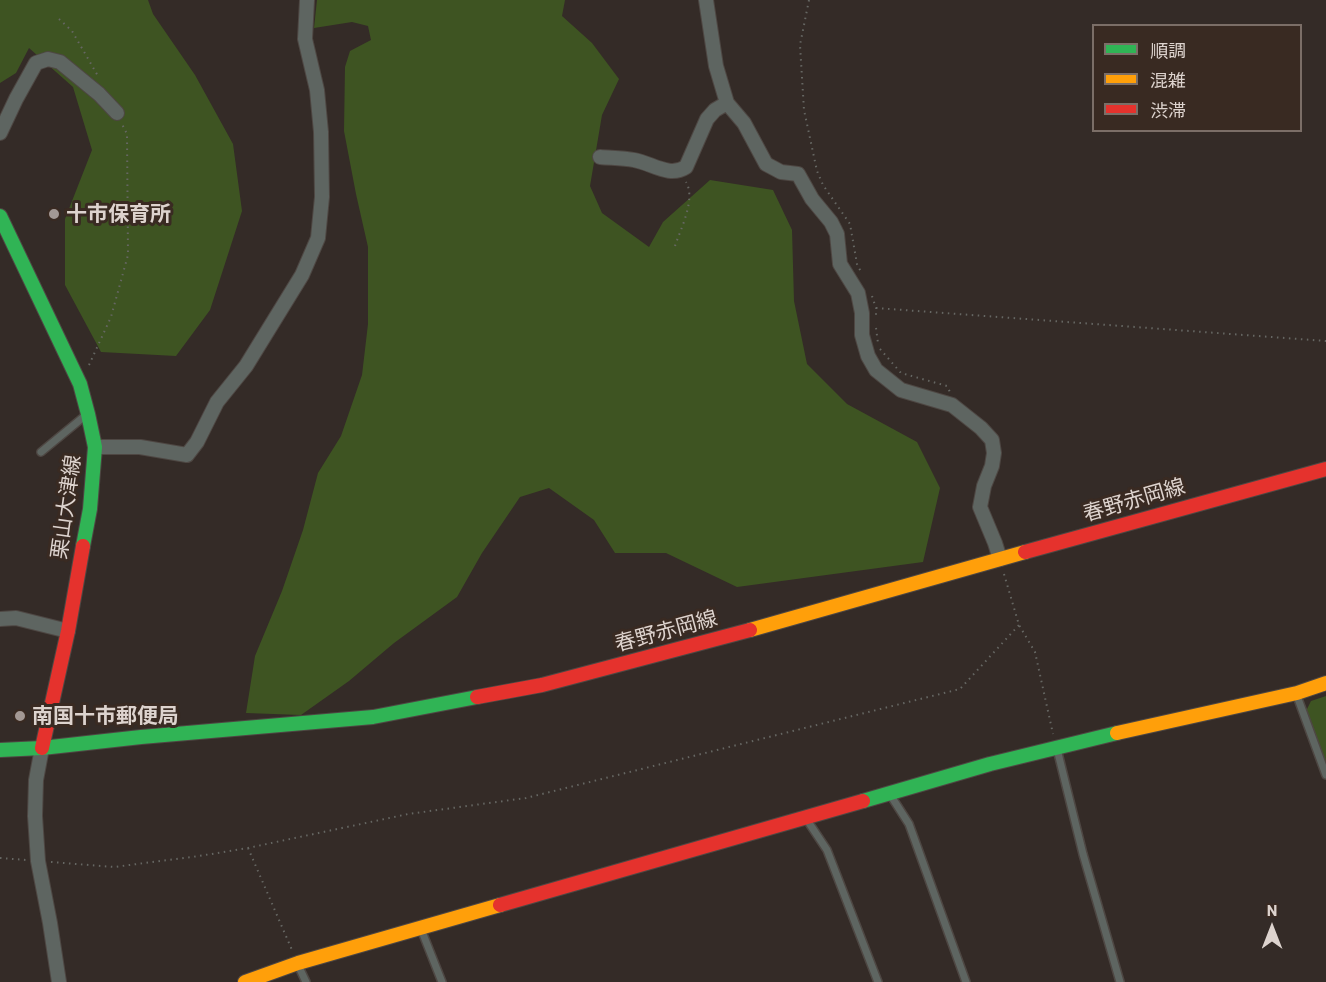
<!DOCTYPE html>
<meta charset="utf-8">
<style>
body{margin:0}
#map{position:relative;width:1326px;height:982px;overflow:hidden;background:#342b27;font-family:Barlow,"Noto Sans JP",sans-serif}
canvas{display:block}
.legend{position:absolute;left:1092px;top:24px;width:210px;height:108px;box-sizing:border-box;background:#392a22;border:2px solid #7b6e67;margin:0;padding:8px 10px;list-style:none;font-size:18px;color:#ddd3ce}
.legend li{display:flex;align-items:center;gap:12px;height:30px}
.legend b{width:30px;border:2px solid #7b6e67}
.north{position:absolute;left:1242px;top:898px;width:60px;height:60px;-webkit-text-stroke:4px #392a22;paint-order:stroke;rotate:0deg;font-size:16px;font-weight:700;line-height:24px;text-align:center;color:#ddd3ce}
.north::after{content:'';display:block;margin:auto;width:21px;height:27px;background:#ddd3ce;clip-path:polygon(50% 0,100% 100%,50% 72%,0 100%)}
</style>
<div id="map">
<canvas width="1326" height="982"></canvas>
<ul class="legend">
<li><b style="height:8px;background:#30b455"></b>順調</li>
<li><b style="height:8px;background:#ff9f0a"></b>混雑</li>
<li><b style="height:8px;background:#e5322d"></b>渋滞</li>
</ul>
<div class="north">N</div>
</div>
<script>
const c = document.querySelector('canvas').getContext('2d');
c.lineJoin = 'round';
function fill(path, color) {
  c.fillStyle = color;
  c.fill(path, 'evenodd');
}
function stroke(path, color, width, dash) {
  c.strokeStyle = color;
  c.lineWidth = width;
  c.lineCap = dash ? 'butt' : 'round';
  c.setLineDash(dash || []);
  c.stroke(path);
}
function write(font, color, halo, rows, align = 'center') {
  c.font = font + ' Barlow,"Noto Sans JP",sans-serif';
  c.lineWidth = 6;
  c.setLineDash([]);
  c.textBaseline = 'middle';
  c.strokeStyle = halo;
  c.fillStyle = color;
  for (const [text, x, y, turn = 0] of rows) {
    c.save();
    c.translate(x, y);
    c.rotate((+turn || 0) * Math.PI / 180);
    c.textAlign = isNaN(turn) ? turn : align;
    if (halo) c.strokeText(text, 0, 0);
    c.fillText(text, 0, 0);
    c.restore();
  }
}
fill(new Path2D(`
 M 0,0 L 148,0 L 153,14 L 195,75 L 233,144 L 242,211 L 210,310 L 176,356 L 101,352 L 65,285 L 65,219 L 92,150 L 73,87 L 29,48 L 16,73 L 0,83 Z
 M 317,0 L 565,0 L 562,16 L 592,43 L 619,79 L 602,115 L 590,186 L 602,213 L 649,247 L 663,222 L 710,180 L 773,190 L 792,230 L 794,301 L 807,364 L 847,404 L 917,442 L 940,488 L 923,562 L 737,587 L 666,553 L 615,553 L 594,520 L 549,488 L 520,497 L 482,553 L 457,597 L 394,643 L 349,681 L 301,715 L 246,713 L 255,656 L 282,591 L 303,530 L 318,473 L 341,436 L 362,375 L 368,324 L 368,247 L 356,194 L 344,131 L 345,67 L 350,51 L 371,40 L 368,26 L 352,22 L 314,28 Z
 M 1326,696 L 1326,769 L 1306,711 L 1311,701 Z`), '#3e5422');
const lane = new Path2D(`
 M 41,452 L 86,415
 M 1297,696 L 1326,775
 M 1057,749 L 1083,854 L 1120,982
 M 891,796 L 909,824 L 966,982
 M 807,820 L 827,850 L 878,982
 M 421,929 L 442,982
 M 298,965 L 306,982`);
const street = new Path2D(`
 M 706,0 L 716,66 L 727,103 L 744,123 L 766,164 L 781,172 L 798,174 L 812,199 L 831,222 L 837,234 L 840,264 L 858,293 L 862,313 L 862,335 L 868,356 L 876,370 L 901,390 L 952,405 L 981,428 L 992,440 L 994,453 L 992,466 L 984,486 L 980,507 L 995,543 L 1000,559
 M 0,133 L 16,99 L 36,63 L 48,59 L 60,62 L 99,94 L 117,113
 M 600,157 C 611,158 623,158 634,160 C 652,163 669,178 686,167 L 707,119 L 715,110 L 727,103
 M 95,447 L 140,447 L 187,455 L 197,442 L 217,402 L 246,366 L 302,275 L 318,238 L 322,197 L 321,132 L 317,90 L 305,39 L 307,0
 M 0,619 L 16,618 L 68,631
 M 42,748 L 36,780 L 35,816 L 38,861 L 50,923 L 59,982`);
const fast = new Path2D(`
 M 0,216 L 80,384 L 88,414 L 95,447 L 90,509 L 83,546
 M 0,750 L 42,748 L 141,737 L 373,717 L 477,697
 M 863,801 L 990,764 L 1117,733`);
const slow = new Path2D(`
 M 750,630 L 1025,552
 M 1117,733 L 1297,693 L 1326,683
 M 245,982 L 298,963 L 500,905`);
const jam = new Path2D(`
 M 1025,552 L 1326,469
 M 477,697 L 542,685 L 750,630
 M 42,748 L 68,631 L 83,546
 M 500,905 L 863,801`);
stroke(lane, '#4e4743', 10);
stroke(street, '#4e4743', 16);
stroke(fast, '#4e4743', 16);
stroke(slow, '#4e4743', 16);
stroke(jam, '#4e4743', 16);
stroke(new Path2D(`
 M 809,0 L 800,45 L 804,110 L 817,171 L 823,185 L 850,224 L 857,264 L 862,274
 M 59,19 L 72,31 L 98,76
 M 675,246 C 681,228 696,199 686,182
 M 872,296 L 876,308 L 876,316
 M 876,308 L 1326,341
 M 876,328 L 878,343
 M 880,349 L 901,373 L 947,386 L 950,392
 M 89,365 L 111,317 L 128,255 L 127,134 L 122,124
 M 1004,574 L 1019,625 L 1035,652 L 1053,734
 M 248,848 L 292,950
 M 0,858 L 27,860
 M 51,862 L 114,867 L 199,856 L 248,848 L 408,814 L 526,798 L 960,689 L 1019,625`), '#666763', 2, [1.5, 4.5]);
stroke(lane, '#5e6561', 7);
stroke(street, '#5e6561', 14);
stroke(fast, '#30b455', 14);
stroke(slow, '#ff9f0a', 14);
stroke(jam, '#e5322d', 14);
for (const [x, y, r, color] of [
 [54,214,6,"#a29894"],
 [20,716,6,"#a29894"]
]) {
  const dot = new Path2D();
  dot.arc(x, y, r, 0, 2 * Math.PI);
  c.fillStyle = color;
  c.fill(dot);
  stroke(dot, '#392a22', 2);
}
write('bold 21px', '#ddd3ce', '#392a22', [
 ["十市保育所",66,214],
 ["南国十市郵便局",32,716]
], 'left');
write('21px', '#ddd3ce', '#392a22', [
 ["春野赤岡線",1134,500,-16],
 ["栗山大津線",66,507,-82],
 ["春野赤岡線",666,631,-15]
]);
</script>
